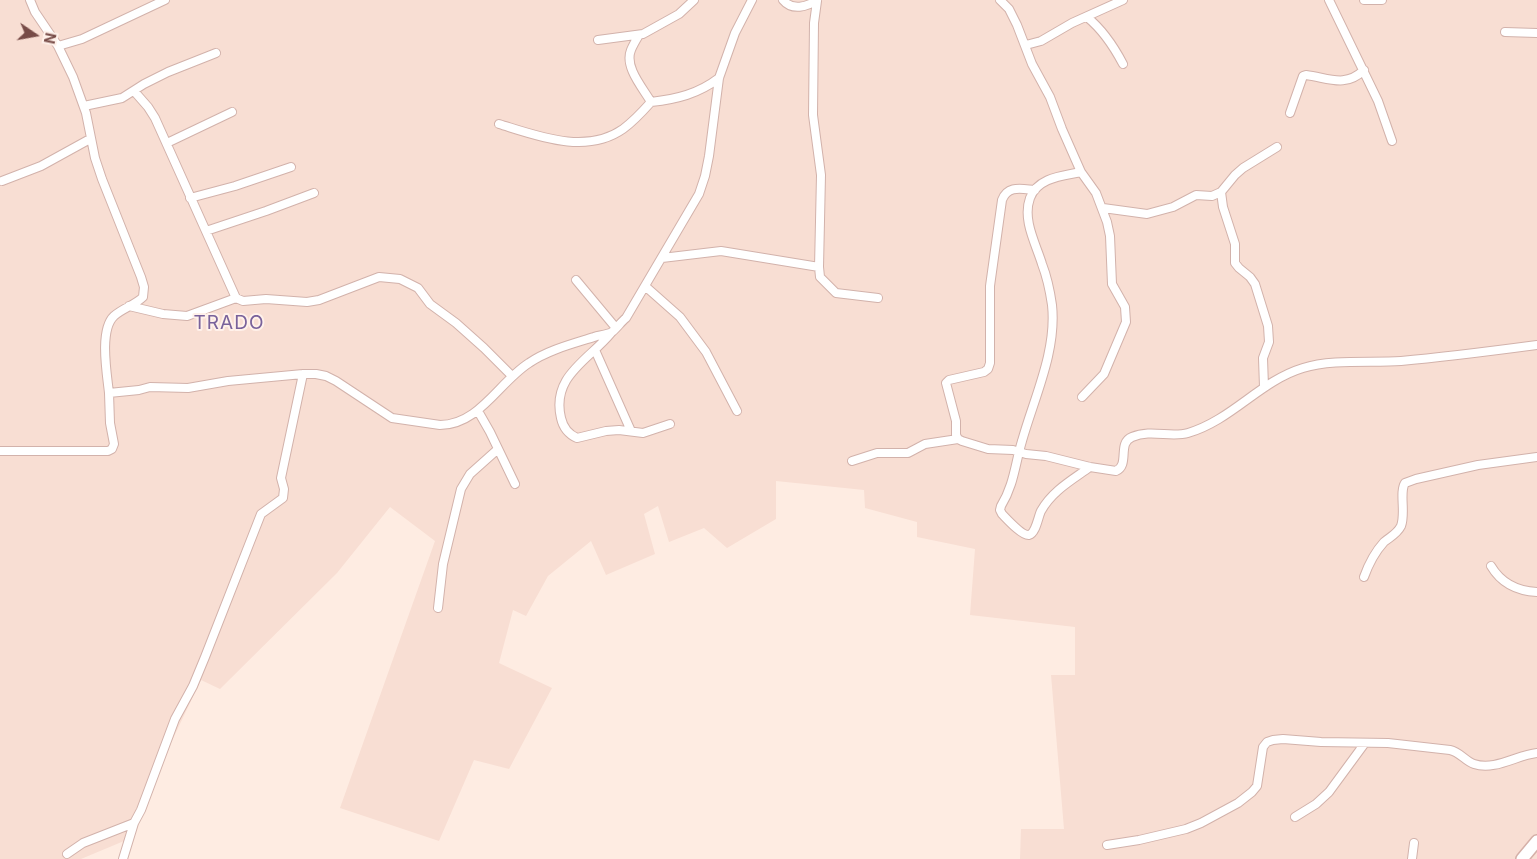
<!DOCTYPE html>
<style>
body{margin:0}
#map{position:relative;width:1537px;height:859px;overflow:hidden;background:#feece2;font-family:Inter,sans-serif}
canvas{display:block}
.north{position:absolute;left:10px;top:10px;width:50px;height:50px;-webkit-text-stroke:4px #fff1ea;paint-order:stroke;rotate:102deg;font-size:14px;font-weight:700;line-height:20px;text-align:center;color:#774b47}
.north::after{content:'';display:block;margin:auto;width:18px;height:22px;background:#774b47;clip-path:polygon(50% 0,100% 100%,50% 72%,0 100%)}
</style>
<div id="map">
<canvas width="1537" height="859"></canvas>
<div class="north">N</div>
</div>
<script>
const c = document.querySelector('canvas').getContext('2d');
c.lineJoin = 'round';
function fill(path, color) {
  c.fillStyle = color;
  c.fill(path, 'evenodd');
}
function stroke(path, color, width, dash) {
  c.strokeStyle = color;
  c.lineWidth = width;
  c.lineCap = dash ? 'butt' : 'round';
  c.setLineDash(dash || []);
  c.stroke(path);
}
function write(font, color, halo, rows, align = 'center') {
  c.font = font + ' Inter,sans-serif';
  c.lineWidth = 4;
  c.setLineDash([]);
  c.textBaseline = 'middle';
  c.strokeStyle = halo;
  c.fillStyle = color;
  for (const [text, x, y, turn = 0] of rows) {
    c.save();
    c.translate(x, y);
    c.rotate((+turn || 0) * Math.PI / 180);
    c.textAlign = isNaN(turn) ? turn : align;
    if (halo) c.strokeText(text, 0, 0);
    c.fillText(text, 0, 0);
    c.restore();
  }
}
fill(new Path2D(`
 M 0,0 L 1537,0 L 1537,859 L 1020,859 L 1021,829 L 1064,829 L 1051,675 L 1075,675 L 1075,627 L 970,615 L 975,549 L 917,537 L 917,522 L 865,508 L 864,490 L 776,481 L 776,519 L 727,548 L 704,528 L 669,542 L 658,506 L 644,514 L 655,554 L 606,575 L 591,541 L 548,576 L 526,616 L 513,610 L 499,663 L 552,688 L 509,769 L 474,760 L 439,841 L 340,808 L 435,541 L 390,507 L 337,573 L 220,689 L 201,680 L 124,841 L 81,859 L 0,859 Z`), '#f8ded3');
const minor = new Path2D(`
 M 30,0 L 35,12 L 58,46 L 73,77 L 86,113 L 95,158 L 102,179 L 141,277 L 144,287 L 143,297 C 135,305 123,308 114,316 C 99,330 107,374 109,393 L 139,390 L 150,387 L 188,388 L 228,381 L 303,374 L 316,374 L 326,376 L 336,381 L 392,418 L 440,425 C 479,425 499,382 529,363 C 548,350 572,344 594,337 C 599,335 607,335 612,332 C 617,328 621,322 626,318 L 699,194 L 705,176 L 709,156 L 719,78 L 735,33 L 752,0
 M 783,0 C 792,11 807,7 817,0
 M 1000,0 L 1009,9 L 1017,25 L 1032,64 L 1050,97 L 1062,129 L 1081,172 L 1096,193 L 1107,222 L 1110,236 L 1112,284 L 1125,307 L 1126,322 L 1104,374 L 1082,397
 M 1329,0 L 1378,101 L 1392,141
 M 1364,0 L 1382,0
 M 817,1 L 814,23 L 813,115 L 821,175 L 819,267 L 820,277 L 836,293 L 878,298
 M 1087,17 C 1103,30 1113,45 1123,64
 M 1505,32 L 1537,33
 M 639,35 C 636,40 633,45 631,50 C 624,67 643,88 651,102
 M 598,40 L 643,34 L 679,14 L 694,0
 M 1026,45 L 1041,41 L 1072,23 L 1123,0
 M 58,46 L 82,39 L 165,0
 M 134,91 L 148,107 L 155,118 L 236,298
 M 84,106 L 122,98 L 144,84 L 168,72 L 216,53
 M 1290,113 L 1303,76 L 1306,75 C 1329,78 1345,88 1364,70
 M 499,124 C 538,136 586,155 623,129 C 634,121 643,111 651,102 C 677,99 698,94 719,78
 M 167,143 L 232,112
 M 1081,172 C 1063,176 1038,177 1030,198 C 1022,220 1036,244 1042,264 C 1047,277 1050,291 1052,305 C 1057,351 1034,398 1022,441 C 1015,464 1014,485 1001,506 L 1000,510 L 1002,514 C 1006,518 1022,536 1029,535 C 1036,533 1038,517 1041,511 C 1052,491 1072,480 1090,467
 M 2,181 L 41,166 L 90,139
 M 1035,190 C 1021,189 1008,185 1002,200 L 990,286 L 990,363 L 988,369 L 984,372 L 949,380 L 946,383 L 956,421 L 956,435 L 958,439 L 962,441 L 988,449 L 1013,450 L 1026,454 L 1046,456 L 1090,467 L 1116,471 C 1130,465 1117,443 1132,437 C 1151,429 1171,438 1188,433 C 1232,420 1260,381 1303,368 C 1332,359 1371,363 1401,361 C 1447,357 1492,351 1537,345
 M 1221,192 L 1223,207 L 1235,244 L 1235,263 L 1239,268 L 1250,277 L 1255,284 L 1268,326 L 1269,342 L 1263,358 L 1264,387
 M 190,198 L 235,186 L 291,167
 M 1103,208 L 1147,214 L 1173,207 L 1196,195 L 1212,196 L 1221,192 L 1235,175 L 1243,168 L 1277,147
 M 206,231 L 266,211 L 314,193
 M 662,258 L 721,251 L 819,267
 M 576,280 L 616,328
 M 645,286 L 680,317 L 706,352 L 737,411
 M 129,306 L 163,314 L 187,316 L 236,298 L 243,301 L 266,299 L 307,302 L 319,300 L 379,277 L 400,279 L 418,288 L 430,304 L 456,323 L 484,348 L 512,376
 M 611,333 C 589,360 551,376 561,418 C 563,427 568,434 577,438 L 606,431 L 619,430 L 643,433 L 670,424
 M 595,350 L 631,431
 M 478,411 L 490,432 L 515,484
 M 0,451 L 108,451 L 112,449 L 114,444 L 110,423 L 109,393
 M 852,461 L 877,453 L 908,453 L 925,444 L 958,439
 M 1491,566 C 1501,583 1517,591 1537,592
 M 1364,577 C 1369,563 1374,553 1384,542 C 1390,537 1397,534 1401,526 C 1406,513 1399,492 1405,483 L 1416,479 L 1478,465 L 1537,457
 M 438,608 L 443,564 L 461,489 L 470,474 L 498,449
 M 1295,817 L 1316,804 L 1329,792 L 1365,743
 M 1107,845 L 1139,840 L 1186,829 L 1201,823 L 1238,803 L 1252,792 L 1257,786 L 1263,747 L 1267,742 L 1273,740 L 1283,739 L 1321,742 L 1388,743 L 1450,750 C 1460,752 1465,761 1474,764 C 1495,771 1517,755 1537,753
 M 67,854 L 83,843 L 134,823 L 141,810 L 175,719 L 193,686 L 205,657 L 261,514 L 283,498 L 284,489 L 281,478 L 303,374
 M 123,859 L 134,823
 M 1412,859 L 1414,843`);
const secondary = new Path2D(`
 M 1522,859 L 1537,841`);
stroke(minor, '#d2b2ab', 10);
stroke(secondary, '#d5b0a8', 14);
stroke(minor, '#fff', 8);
stroke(secondary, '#fff', 11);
c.letterSpacing = '1px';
write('19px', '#79629b', '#fff1ea', [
 ["TRADO",229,323]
]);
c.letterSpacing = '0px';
</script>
